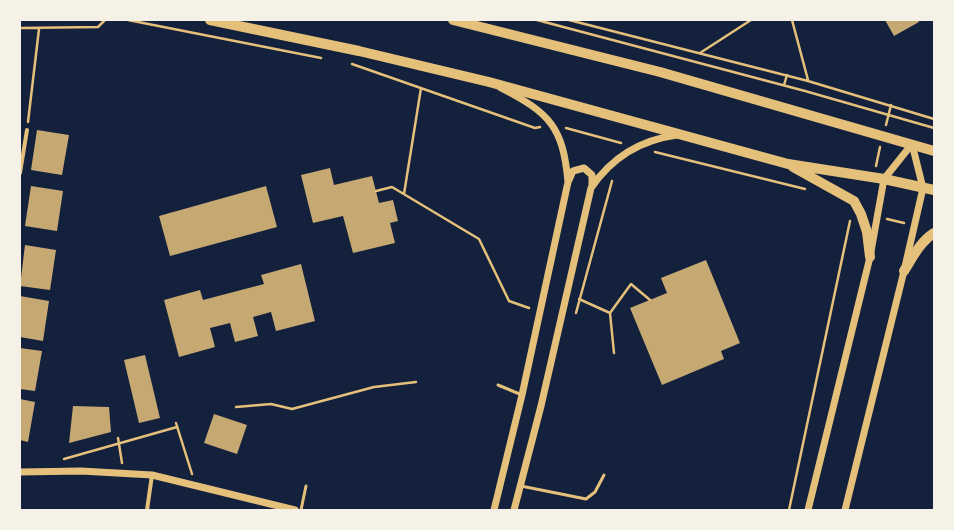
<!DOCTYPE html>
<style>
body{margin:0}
#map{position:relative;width:954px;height:530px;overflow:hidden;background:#14213d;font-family:"IBM Plex Sans",sans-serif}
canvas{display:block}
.frame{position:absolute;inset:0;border:21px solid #f6f1e7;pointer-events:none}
</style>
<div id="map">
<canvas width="954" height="530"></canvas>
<div class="frame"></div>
</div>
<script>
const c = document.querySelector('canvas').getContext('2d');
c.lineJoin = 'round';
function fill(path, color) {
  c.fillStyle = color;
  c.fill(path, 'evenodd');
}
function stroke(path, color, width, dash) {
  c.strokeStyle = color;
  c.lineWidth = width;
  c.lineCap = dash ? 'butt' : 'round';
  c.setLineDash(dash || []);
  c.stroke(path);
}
fill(new Path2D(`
 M 885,20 L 918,20 L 919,22 L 894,36 Z
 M 37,130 L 69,135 L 62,175 L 31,170 Z
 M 330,168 L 334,185 L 372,176 L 379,203 L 393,200 L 398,221 L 390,223 L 395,243 L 353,253 L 343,216 L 313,223 L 301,175 Z
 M 31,186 L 63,191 L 57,231 L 25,226 Z
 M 266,186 L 277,227 L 170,256 L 159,216 Z
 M 25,245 L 56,250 L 50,290 L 20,286 Z
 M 706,260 L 740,343 L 721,351 L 724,359 L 662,385 L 630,308 L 667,293 L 661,278 Z
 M 301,264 L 315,321 L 276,331 L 271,312 L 253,317 L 258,336 L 235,342 L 230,323 L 210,328 L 215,347 L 179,357 L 164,300 L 200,290 L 203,300 L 264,284 L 261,275 Z
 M 20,296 L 49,301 L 43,341 L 20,337 Z
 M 20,348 L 42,351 L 35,391 L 20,389 Z
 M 145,355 L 160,418 L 139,423 L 124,360 Z
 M 20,399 L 35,402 L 28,442 L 20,440 Z
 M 73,406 L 109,407 L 111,432 L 69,443 Z
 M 214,414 L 247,425 L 237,454 L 204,443 Z`), '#c6a872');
stroke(new Path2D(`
 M 128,20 L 321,58
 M 537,20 L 805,91 L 934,128
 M 569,20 L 808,81 L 934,119
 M 792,20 L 808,80
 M 20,28 L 98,27 L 105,20
 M 700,53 L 751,20
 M 352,64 L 535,128 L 540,127
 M 784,85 L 787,75
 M 28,122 L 39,29
 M 886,125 L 891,105
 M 566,128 L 621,143
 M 655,152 L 805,189
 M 876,166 L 880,147
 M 376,191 L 392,187 L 479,239 L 509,301 L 529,308
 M 404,194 L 421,88
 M 887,219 L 904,223
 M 579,299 L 610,313
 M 576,313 L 612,181
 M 614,353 L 610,313 L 631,284 L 650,300
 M 236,407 L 271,404 L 292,409 L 374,387 L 416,382
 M 176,423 L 192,474
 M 118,438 L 122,463
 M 64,459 L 177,427
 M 789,510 L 850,221`), '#e5c07b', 2.5);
stroke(new Path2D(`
 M 498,385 L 522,395
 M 521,486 L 586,499 L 595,492 L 604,475
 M 301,510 L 306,486`), '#e5c07b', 3);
stroke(new Path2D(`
 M 20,173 L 27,130
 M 147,510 L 152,475`), '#e5c07b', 4);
stroke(new Path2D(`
 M 569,180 L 573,171 L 584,168 L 592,175 L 592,186
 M 20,472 L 81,471 L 152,475 L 295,510
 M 494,510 L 522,395 L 568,182 C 563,127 550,113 501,88
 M 514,510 L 541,406 L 591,188 C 612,157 640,140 677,135
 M 808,510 L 870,257 L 884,179 L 912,144
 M 845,510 L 904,271 L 923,188 L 912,144`), '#e5c07b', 7);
stroke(new Path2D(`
 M 210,20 L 359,51 L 489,82 L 788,164 L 884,179 L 934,190
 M 453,20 L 660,72 L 934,151
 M 793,167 L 854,201 L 861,214 L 867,232 L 870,257
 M 904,271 C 913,257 920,242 934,233`), '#e5c07b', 10);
</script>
